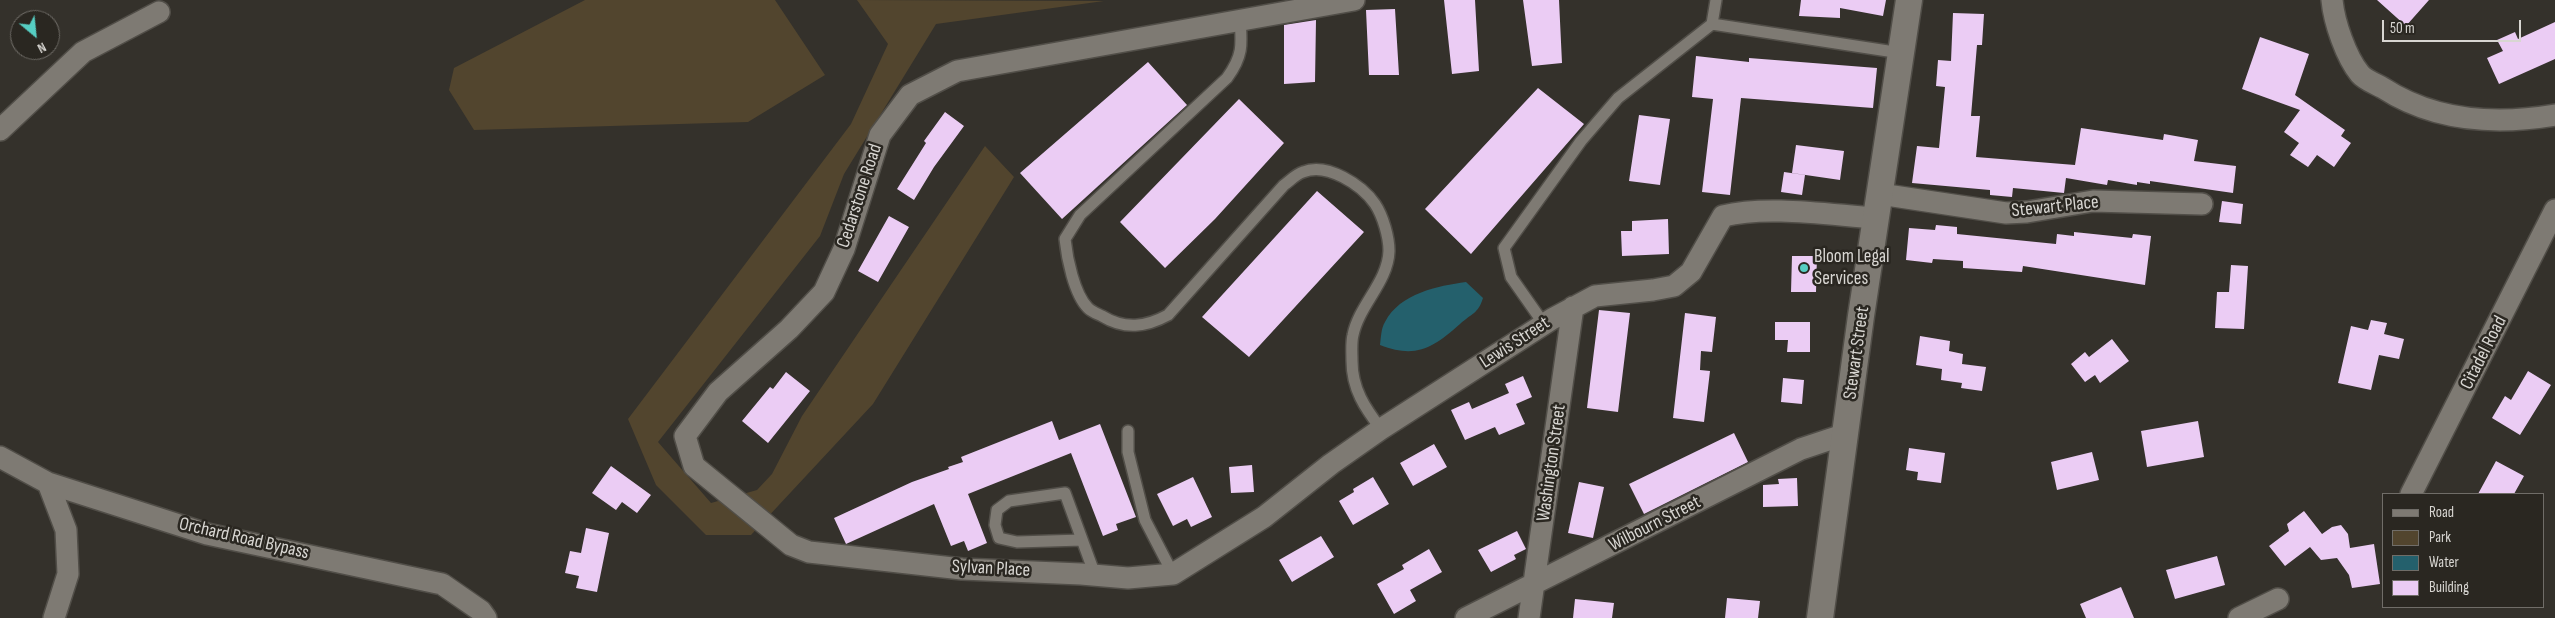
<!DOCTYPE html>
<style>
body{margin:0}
#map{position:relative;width:2555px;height:618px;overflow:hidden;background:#34312b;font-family:"Sofia Sans Condensed",sans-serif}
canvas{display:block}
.legend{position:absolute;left:2382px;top:493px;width:162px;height:115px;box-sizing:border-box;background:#2a2721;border:1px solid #706d68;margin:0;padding:6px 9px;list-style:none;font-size:15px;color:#d8d6d2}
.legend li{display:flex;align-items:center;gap:10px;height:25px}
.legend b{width:25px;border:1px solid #706d68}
.north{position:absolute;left:10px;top:10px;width:50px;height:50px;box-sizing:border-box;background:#2a2721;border:1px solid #706d68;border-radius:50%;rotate:152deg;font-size:14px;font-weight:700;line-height:20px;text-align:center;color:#d8d6d2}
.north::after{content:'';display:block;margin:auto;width:18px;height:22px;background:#56cec3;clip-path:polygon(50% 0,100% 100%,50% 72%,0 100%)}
.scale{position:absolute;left:2382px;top:20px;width:139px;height:22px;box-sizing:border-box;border:2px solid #d8d6d2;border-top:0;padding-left:6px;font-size:15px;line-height:18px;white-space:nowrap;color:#d8d6d2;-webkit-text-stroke:4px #2a2721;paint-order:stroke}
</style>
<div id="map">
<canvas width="2555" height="618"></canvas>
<ul class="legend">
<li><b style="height:6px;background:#7e7a73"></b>Road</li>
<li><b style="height:14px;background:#52452e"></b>Park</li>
<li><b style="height:14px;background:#24606c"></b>Water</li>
<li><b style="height:14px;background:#ebccf4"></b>Building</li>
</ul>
<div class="north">N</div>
<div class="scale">50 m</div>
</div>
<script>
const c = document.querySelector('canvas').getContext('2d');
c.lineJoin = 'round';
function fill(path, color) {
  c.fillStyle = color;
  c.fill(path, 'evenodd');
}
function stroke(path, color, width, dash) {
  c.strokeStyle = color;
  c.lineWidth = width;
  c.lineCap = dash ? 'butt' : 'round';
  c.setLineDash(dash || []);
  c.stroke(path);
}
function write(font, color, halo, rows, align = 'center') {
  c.font = font + ' "Sofia Sans Condensed",sans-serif';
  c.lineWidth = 5;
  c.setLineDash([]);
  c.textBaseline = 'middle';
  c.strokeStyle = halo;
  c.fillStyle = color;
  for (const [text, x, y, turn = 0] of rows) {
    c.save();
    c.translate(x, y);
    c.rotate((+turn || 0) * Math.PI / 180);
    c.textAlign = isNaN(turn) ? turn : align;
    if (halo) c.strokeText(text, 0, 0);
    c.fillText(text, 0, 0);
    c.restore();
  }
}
fill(new Path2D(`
 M 585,0 L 775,0 L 825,75 L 748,122 L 474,130 L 449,90 L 454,68 Z
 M 857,0 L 1104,1 L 936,24 L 844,174 L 820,236 L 658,442 L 711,503 L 757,490 L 772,474 L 802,416 L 985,146 L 1014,177 L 873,404 L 751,535 L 706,535 L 656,485 L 628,419 L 851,124 L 888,44 Z`), '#52452e');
fill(new Path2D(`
 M 1466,282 L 1483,298 C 1478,314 1472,313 1460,324 C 1433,348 1416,359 1380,345 C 1381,338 1381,328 1385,322 C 1400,293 1438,286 1466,282 Z`), '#24606c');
fill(new Path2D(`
 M 1444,0 L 1475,0 L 1479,71 L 1452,74 Z
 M 1523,0 L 1559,0 L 1562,63 L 1532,66 Z
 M 1801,0 L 1886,0 L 1883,16 L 1840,8 L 1840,18 L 1799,16 Z
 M 2377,0 L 2429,0 L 2406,26 Z
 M 1395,9 L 1399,75 L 1369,75 L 1366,10 Z
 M 1953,13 L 1984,14 L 1982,45 L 1977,45 L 1971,116 L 1980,116 L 1976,157 L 2075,165 L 2081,128 L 2163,140 L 2164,134 L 2198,140 L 2194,161 L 2236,166 L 2233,193 L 2150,181 L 2150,184 L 2137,182 L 2137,185 L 2108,180 L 2107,185 L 2066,178 L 2064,193 L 2013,188 L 2012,197 L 1990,195 L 1990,190 L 1912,183 L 1917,146 L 1939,148 L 1945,87 L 1936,86 L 1938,60 L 1951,61 Z
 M 1316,20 L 1315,82 L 1284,84 L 1284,25 Z
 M 2555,22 L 2555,59 L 2499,84 L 2487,58 L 2503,51 L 2497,40 L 2515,32 L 2518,39 Z
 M 2260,37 L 2309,54 L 2295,95 L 2345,130 L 2341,136 L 2351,143 L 2334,167 L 2317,155 L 2308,167 L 2290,155 L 2299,143 L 2284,132 L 2300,110 L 2242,89 Z
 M 1696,56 L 1749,62 L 1749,58 L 1877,68 L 1873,108 L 1741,98 L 1730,195 L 1702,192 L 1713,99 L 1692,97 Z
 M 1148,62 L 1187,105 L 1062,219 L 1020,173 Z
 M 1538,88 L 1584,124 L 1471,254 L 1425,209 Z
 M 1239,99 L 1284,143 L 1215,219 L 1165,268 L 1120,222 Z
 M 945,112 L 964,126 L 934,167 L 914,200 L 897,189 L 926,143 L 924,141 Z
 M 1639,115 L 1670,119 L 1660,185 L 1629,181 Z
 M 1796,145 L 1844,151 L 1840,180 L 1792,173 Z
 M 1784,172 L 1805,175 L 1802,195 L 1781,192 Z
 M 1317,191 L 1364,232 L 1249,357 L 1202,317 Z
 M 2222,201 L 2243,204 L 2241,224 L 2219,222 Z
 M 889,216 L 909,227 L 878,282 L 858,271 Z
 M 1668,219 L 1669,254 L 1622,256 L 1621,231 L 1632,231 L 1632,221 Z
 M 1936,225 L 1957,227 L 1957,234 L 2056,244 L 2057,234 L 2074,236 L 2074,232 L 2132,238 L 2133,234 L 2151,236 L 2145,285 L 2023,266 L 2022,272 L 1963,268 L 1963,261 L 1933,259 L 1932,263 L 1906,260 L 1909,228 L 1935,230 Z
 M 1792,256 L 1817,256 L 1816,292 L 1791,292 Z
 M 2231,265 L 2248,266 L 2244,329 L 2215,328 L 2217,292 L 2229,292 Z
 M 1599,310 L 1630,313 L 1618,412 L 1587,408 Z
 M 1685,313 L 1716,317 L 1712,352 L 1701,351 L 1700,370 L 1710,371 L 1704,422 L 1673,418 Z
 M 2371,320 L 2387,323 L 2384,334 L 2404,339 L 2399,359 L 2379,355 L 2371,390 L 2338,383 L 2351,326 L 2368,330 Z
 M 1775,322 L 1810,322 L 1810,352 L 1787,352 L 1788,340 L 1775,340 Z
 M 1920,336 L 1950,341 L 1949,351 L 1963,354 L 1962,364 L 1986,367 L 1982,391 L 1961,388 L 1962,383 L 1941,380 L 1942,369 L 1916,365 Z
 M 2112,339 L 2129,361 L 2100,383 L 2095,375 L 2085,382 L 2071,364 L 2085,352 L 2089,357 Z
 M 2528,371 L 2551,385 L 2520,435 L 2492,418 L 2505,396 L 2511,400 Z
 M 786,372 L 810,391 L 768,443 L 742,421 L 770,387 L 773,389 Z
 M 1523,376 L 1532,397 L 1516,404 L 1525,424 L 1499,435 L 1495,427 L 1465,440 L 1451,410 L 1469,402 L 1472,409 L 1509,393 L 1505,384 Z
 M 1783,378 L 1804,380 L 1802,404 L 1781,402 Z
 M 1052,421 L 1059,440 L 1100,424 L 1136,517 L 1116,524 L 1118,530 L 1103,536 L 1071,453 L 968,494 L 987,543 L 968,551 L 964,541 L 951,546 L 934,504 L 846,544 L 834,518 L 912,482 L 949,469 L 948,467 L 963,462 L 961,457 Z
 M 2198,421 L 2204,457 L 2147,467 L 2141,431 Z
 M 1734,433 L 1748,462 L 1644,514 L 1629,484 Z
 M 1434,444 L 1447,467 L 1413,486 L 1400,463 Z
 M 1909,448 L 1945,453 L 1941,483 L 1917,480 L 1918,472 L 1906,470 Z
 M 2092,452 L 2099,480 L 2057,490 L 2051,462 Z
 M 2496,461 L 2524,476 L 2514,494 L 2478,494 Z
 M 1252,465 L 1254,492 L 1231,493 L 1229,467 Z
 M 611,466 L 651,495 L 637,513 L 622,502 L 616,510 L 592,493 Z
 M 1193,477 L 1212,517 L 1191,527 L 1187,519 L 1173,526 L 1157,494 Z
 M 1373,477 L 1389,504 L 1353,525 L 1339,501 L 1354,492 L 1353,489 Z
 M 1797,478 L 1798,506 L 1763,507 L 1763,485 L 1779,484 L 1778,479 Z
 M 1579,482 L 1604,487 L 1593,538 L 1568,533 Z
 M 2304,511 L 2322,534 L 2332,527 L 2341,525 L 2348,534 L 2350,548 L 2374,544 L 2380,584 L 2352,588 L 2349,575 L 2337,558 L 2321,560 L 2310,547 L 2285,566 L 2269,546 L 2289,531 L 2287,524 Z
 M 586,528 L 609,533 L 597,592 L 576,588 L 579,576 L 565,573 L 570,551 L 581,553 Z
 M 1517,531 L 1526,549 L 1514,555 L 1516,559 L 1491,572 L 1478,550 Z
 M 1321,536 L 1334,557 L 1292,582 L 1279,560 Z
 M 1429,549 L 1442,572 L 1410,590 L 1416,601 L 1394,614 L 1377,584 L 1404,569 L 1402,565 Z
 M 2217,556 L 2225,585 L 2175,599 L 2166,570 Z
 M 2121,587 L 2134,618 L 2086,618 L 2080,604 Z
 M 1727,598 L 1760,601 L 1758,618 L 1725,618 Z
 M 1575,599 L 1614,603 L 1612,618 L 1573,618 Z`), '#ebccf4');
const service = new Path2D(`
 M 1716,0 L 1712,24 L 1901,53
 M 1240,19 C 1242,45 1243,56 1227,78 L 1080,215 L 1065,239 C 1067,258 1074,294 1088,308 C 1092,312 1098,314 1102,316 C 1125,330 1146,327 1168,315 L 1284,185 C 1290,181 1296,174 1303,172 C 1327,162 1362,185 1375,204 C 1383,216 1389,237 1389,251 C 1388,282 1359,305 1353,335 C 1351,343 1352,353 1352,361 C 1352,389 1365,408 1381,429
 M 1544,324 L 1511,277 L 1504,248 L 1581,141 L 1618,98 L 1712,24
 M 1128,431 L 1128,452 L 1145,520 L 1173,574
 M 1082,540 L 1017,542 L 999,538 L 995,525 L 997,510 L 1009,501 L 1065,493 L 1095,575`);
const minor = new Path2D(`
 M 1354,0 L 957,71 L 910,95 L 880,135 L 844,249 L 824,292 L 789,329 L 718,392 L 685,436 L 694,466 L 791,545 L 809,552 L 962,569 L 1081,574 L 1128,578 L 1173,574 L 1264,517 L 1331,464 L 1381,429 L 1552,319 L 1595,296 L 1653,290 L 1674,286 L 1691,272 L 1723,216 C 1767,205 1830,215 1876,218
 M 2332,0 C 2334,22 2346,57 2360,74 C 2365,80 2376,84 2383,88 C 2434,121 2496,125 2555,115
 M 0,130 L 83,52 L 159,12
 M 1880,194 L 2006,213 L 2027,212 L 2093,201 L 2202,204
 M 0,457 L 48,483 L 207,534 L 442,584 L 481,611 L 486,618
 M 48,483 L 66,530 L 68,574 L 54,618
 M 2411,494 L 2555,210
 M 1466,618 L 1801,449 L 1846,434
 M 1529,618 L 1573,307
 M 2239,618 L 2278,599`);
const tertiary = new Path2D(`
 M 1820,618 L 1861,316 L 1909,0`);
stroke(service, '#514e48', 14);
stroke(minor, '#514e48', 24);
stroke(tertiary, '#514e48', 29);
stroke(service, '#7e7a73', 11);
stroke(minor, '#7e7a73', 21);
stroke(tertiary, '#7e7a73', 26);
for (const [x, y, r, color] of [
 [1804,268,5,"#56cec3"]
]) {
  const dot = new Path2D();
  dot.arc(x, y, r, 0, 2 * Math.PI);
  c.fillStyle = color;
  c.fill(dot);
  stroke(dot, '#2a2721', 2);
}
write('19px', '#d8d6d2', '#2a2721', [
 ["Cedarstone Road",860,196,-72],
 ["Stewart Place",2055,207,-6],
 ["Lewis Street",1515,343,-33],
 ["Stewart Street",1857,353,-82],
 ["Citadel Road",2484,353,-63],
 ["Washington Street",1552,463,-82],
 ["Wilbourn Street",1655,524,-27],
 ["Orchard Road Bypass",244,539,13],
 ["Sylvan Place",991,569,3]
]);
write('19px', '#d8d6d2', '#2a2721', [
 ["Bloom Legal",1814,257],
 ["Services",1814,279]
], 'left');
</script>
